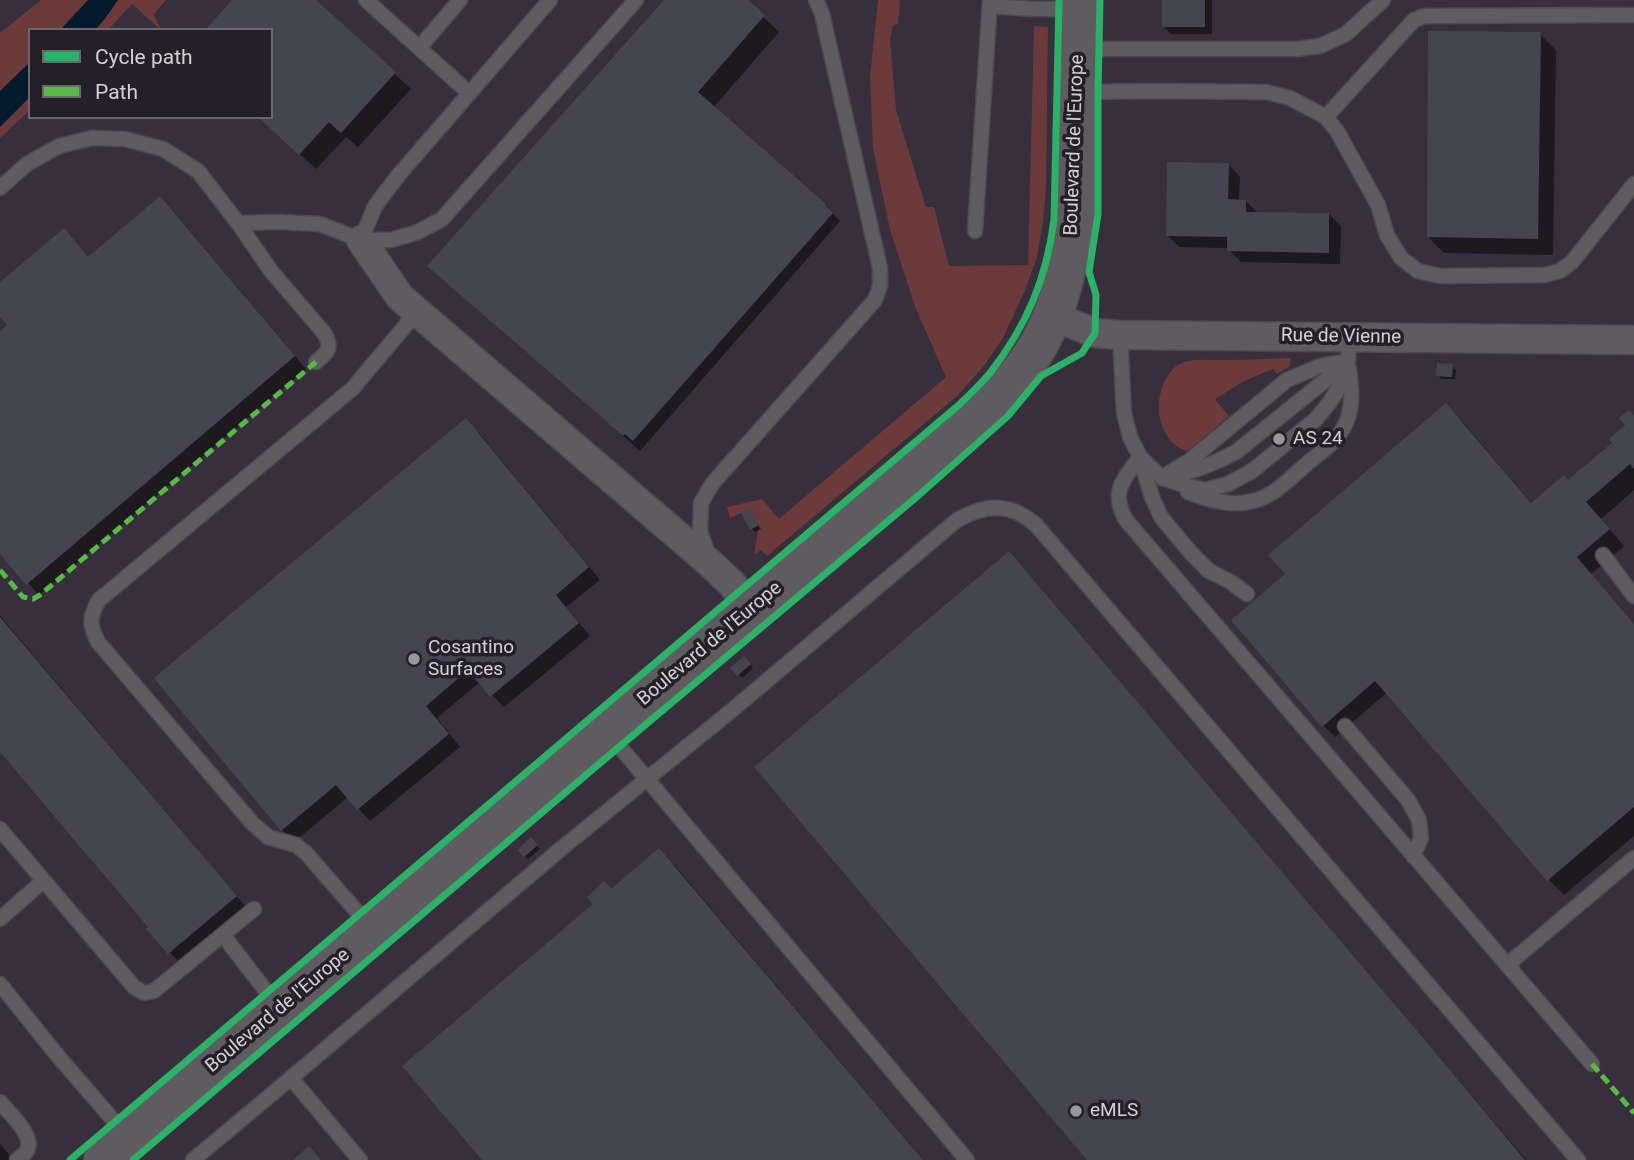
<!DOCTYPE html>
<style>
body{margin:0}
#map{position:relative;width:1634px;height:1160px;overflow:hidden;background:#2e2c30;font-family:Roboto,sans-serif}
canvas{display:block}
.legend{position:absolute;left:28px;top:28px;width:245px;height:91px;box-sizing:border-box;background:#252028;border:2px solid #6b676e;margin:0;padding:9px 12px;list-style:none;font-size:21px;color:#d4d1d6}
.legend li{display:flex;align-items:center;gap:14px;height:35px}
.legend b{width:35px;border:2px solid #6b676e}
</style>
<div id="map">
<canvas width="1634" height="1160"></canvas>
<ul class="legend">
<li><b style="height:9px;background:#2db169"></b>Cycle path</li>
<li><b style="height:9px;background:#58b947"></b>Path</li>
</ul>
</div>
<script>
const c = document.querySelector('canvas').getContext('2d');
c.lineJoin = 'round';
function fill(path, color) {
  c.fillStyle = color;
  c.fill(path, 'evenodd');
}
function stroke(path, color, width, dash) {
  c.strokeStyle = color;
  c.lineWidth = width;
  c.lineCap = dash ? 'butt' : 'round';
  c.setLineDash(dash || []);
  c.stroke(path);
}
function write(font, color, halo, rows, align = 'center') {
  c.font = font + ' Roboto,sans-serif';
  c.lineWidth = 7;
  c.setLineDash([]);
  c.textBaseline = 'middle';
  c.strokeStyle = halo;
  c.fillStyle = color;
  for (const [text, x, y, turn = 0] of rows) {
    c.save();
    c.translate(x, y);
    c.rotate((+turn || 0) * Math.PI / 180);
    c.textAlign = isNaN(turn) ? turn : align;
    if (halo) c.strokeText(text, 0, 0);
    c.fillText(text, 0, 0);
    c.restore();
  }
}
fill(new Path2D(`
 M 0,0 L 1634,0 L 1634,1160 L 0,1160 ZM 30,30 L 271,30 L 271,117 L 30,117 Z`), '#372f3b');
fill(new Path2D(`
 M 41,0 L 166,0 L 154,14 L 161,30 L 132,4 L 108,30 L 30,30 L 30,110 L 0,138 L 0,33 Z
 M 878,0 L 900,0 L 898,24 L 893,25 L 890,39 L 896,110 L 926,207 L 934,207 L 949,266 L 1028,265 L 1034,26 L 1048,27 L 1046,187 L 1043,221 L 1037,257 L 1026,288 L 1003,338 L 983,367 L 958,395 L 767,556 L 761,550 L 754,555 L 759,525 L 750,509 L 730,518 L 727,507 L 762,499 L 779,519 L 946,377 L 916,309 L 890,230 L 873,148 L 870,77 Z
 M 1291,358 L 1290,366 L 1277,374 L 1273,369 L 1244,381 L 1215,399 L 1229,416 L 1190,449 L 1186,451 C 1171,446 1164,433 1160,419 C 1155,399 1165,365 1188,361 C 1198,359 1210,360 1220,360 C 1244,360 1268,359 1291,358 Z`), '#6c3a3a');
fill(new Path2D(`
 M 88,0 L 118,0 L 104,20 L 95,30 L 60,30 Z
 M 30,62 L 30,97 L 0,127 L 0,91 Z`), '#041b2e');
fill(new Path2D(`
 M 235,0 L 314,0 L 411,89 L 358,147 L 346,137 L 316,169 L 259,117 L 271,117 L 271,30 Z
 M 666,0 L 745,0 L 779,32 L 713,108 L 825,205 L 840,221 L 640,451 L 445,281 Z
 M 1163,0 L 1212,0 L 1212,34 L 1171,34 L 1163,26 Z
 M 1540,34 L 1556,50 L 1553,255 L 1444,253 L 1428,237 Z
 M 1228,164 L 1240,177 L 1239,201 L 1246,201 L 1258,213 L 1329,214 L 1341,226 L 1340,264 L 1241,262 L 1229,250 L 1229,248 L 1179,247 L 1167,235 Z
 M 172,210 L 306,369 L 39,595 L 0,552 L 0,333 L 9,325 L 0,314 L 0,285 L 76,243 L 89,258 Z
 M 1452,366 L 1456,370 L 1455,379 L 1441,379 L 1438,375 Z
 M 1446,405 L 1462,421 L 1532,504 L 1568,482 L 1615,443 L 1634,417 L 1634,490 L 1601,519 L 1624,546 L 1591,574 L 1634,624 L 1634,836 L 1564,895 L 1548,879 L 1388,692 L 1335,737 L 1323,725 L 1284,577 Z
 M 478,432 L 600,580 L 566,607 L 590,636 L 504,707 L 480,682 L 437,718 L 460,747 L 370,821 L 348,797 L 294,842 L 282,830 Z
 M 750,510 L 761,529 L 755,532 L 752,529 Z
 M 1009,553 L 1024,569 L 1526,1160 L 1089,1160 Z
 M 0,616 L 251,913 L 185,969 L 149,929 L 151,927 L 0,749 Z
 M 744,658 L 753,668 L 742,678 L 733,668 Z
 M 531,839 L 540,849 L 528,859 L 519,850 Z
 M 659,850 L 675,866 L 923,1160 L 485,1160 L 596,904 Z
 M 0,1144 L 12,1158 L 10,1160 L 0,1160 Z`), '#0007');
fill(new Path2D(`
 M 232,0 L 316,0 L 396,72 L 341,133 L 329,122 L 299,155 L 258,117 L 271,117 L 271,30 L 205,30 Z
 M 664,0 L 748,0 L 765,15 L 698,92 L 826,204 L 825,205 L 833,213 L 633,441 L 625,434 L 623,436 L 427,266 Z
 M 1162,0 L 1205,0 L 1205,27 L 1162,27 Z
 M 1428,31 L 1541,32 L 1538,239 L 1427,237 Z
 M 1167,162 L 1229,163 L 1228,199 L 1246,200 L 1246,212 L 1329,213 L 1329,253 L 1227,251 L 1227,237 L 1166,236 Z
 M 160,196 L 295,356 L 26,585 L 0,554 L 0,331 L 7,325 L 0,317 L 0,282 L 64,228 L 88,257 Z
 M 1437,363 L 1453,364 L 1452,377 L 1436,376 Z
 M 1446,403 L 1531,503 L 1564,475 L 1568,480 L 1612,443 L 1609,439 L 1625,425 L 1619,418 L 1629,410 L 1634,416 L 1634,469 L 1630,464 L 1586,502 L 1610,529 L 1577,557 L 1634,624 L 1634,807 L 1547,881 L 1375,681 L 1322,727 L 1231,620 L 1285,574 L 1268,555 Z
 M 466,418 L 589,567 L 556,595 L 579,623 L 490,697 L 468,670 L 426,706 L 449,734 L 357,810 L 336,785 L 281,831 L 154,678 Z
 M 750,508 L 759,525 L 750,530 L 741,513 Z
 M 1009,551 L 1423,1038 L 1525,1160 L 1087,1160 L 754,767 Z
 M 0,617 L 237,896 L 168,954 L 146,929 L 148,927 L 0,752 Z
 M 744,656 L 751,664 L 737,676 L 730,668 Z
 M 531,837 L 538,845 L 524,857 L 517,850 Z
 M 659,848 L 923,1160 L 482,1160 L 402,1066 L 593,904 L 587,897 L 604,881 L 611,889 Z
 M 309,1146 L 321,1160 L 293,1160 Z`), '#454551');
const lane = new Path2D(`
 M 366,0 L 469,93
 M 990,6 L 1034,9 L 1077,9
 M 419,48 L 460,0
 M 1079,49 L 1296,49 L 1320,46 L 1346,34 L 1383,0
 M 1079,92 L 1155,91 L 1266,92 L 1290,98 L 1326,117 L 1337,131 L 1378,205 L 1387,235 L 1401,258 L 1418,271 L 1440,276 L 1544,275 L 1560,271 L 1572,262 L 1634,184
 M 1326,117 L 1414,20 L 1424,16 L 1634,15
 M 0,188 L 27,164 L 59,146 L 92,138 L 125,139 L 163,149 L 198,171 L 238,223 L 271,271 L 325,334 C 332,350 328,351 316,362
 M 238,223 L 279,222 L 320,224 L 361,240 L 375,206 L 397,177 L 550,0
 M 975,231 L 990,0
 M 361,240 L 391,240 L 418,232 L 442,219 L 636,0
 M 1120,335 L 1124,413 L 1130,437 L 1140,457 C 1123,480 1110,491 1126,520 L 1592,1064
 M 1140,457 L 1162,478 L 1184,485 L 1205,490 L 1228,484 L 1252,471 L 1316,419 L 1330,402 L 1341,384 L 1348,361 L 1349,337
 M 1140,458 L 1152,497 L 1161,517 L 1191,553 L 1209,571 L 1229,581 L 1247,594
 M 1169,473 L 1189,461 L 1287,380 L 1320,366 L 1344,362
 M 1164,478 C 1190,473 1212,465 1236,452 L 1348,362
 M 1188,492 C 1216,503 1244,510 1272,493 C 1285,485 1297,472 1309,462 C 1324,450 1338,440 1346,423 C 1354,405 1351,387 1349,369
 M 1603,555 L 1634,596
 M 709,557 L 700,531 L 701,503 L 712,484 L 875,300 L 880,286 L 880,268 L 822,14 L 816,0
 M 1345,726 L 1408,800 L 1419,820 L 1421,838 L 1413,856
 M 0,829 L 134,987 L 144,993 L 154,991 L 254,909
 M 0,919 L 43,881
 M 372,929 L 306,853 L 296,845 L 268,837 L 253,824 L 98,642 C 89,625 89,617 99,600 L 352,389 L 417,312
 M 223,935 L 279,1008
 M 1507,965 L 1634,858
 M 0,984 L 57,1055 L 127,1136
 M 0,1102 C 9,1113 37,1137 26,1152 C 24,1155 20,1157 17,1160
 M 193,1160 L 291,1078
 M 360,1160 L 291,1078 L 562,848 L 647,779 L 608,733
 M 967,1160 L 647,779 L 731,711 L 957,520 C 987,504 1010,502 1036,525 L 1578,1160`);
const street = new Path2D(`
 M 361,240 L 400,297 L 712,565 L 732,584 L 751,609
 M 1052,316 L 1095,333 L 1120,335 L 1634,340`);
const secondary = new Path2D(`
 M 103,1160 L 956,436 C 985,409 1019,380 1039,344 C 1061,305 1070,259 1076,215 L 1078,0`);
stroke(lane, '#4c4a4d', 17);
stroke(street, '#4c4a4d', 31);
stroke(secondary, '#4c4a4d', 41);
stroke(lane, '#5e5c60', 14);
stroke(street, '#5e5c60', 28);
stroke(secondary, '#5e5c60', 38);
stroke(new Path2D(`
 M 0,570 L 23,597 L 33,599 L 40,595 L 316,362
 M 1592,1064 L 1634,1113`), '#58b947', 5, [10, 5]);
stroke(new Path2D(`
 M 70,1160 L 960,404 C 970,394 981,384 990,373 C 1027,325 1046,280 1054,220 L 1059,0
 M 133,1160 L 619,747 L 919,495 L 1008,416 L 1041,376 L 1082,353 L 1095,333 L 1096,295 L 1089,272 L 1098,214 L 1098,92 L 1100,0`), '#2db169', 7);
for (const [x, y, r, color] of [
 [1279,439,7,"#9a979c"],
 [414,659,7,"#9a979c"],
 [1076,1111,7,"#9a979c"]
]) {
  const dot = new Path2D();
  dot.arc(x, y, r, 0, 2 * Math.PI);
  c.fillStyle = color;
  c.fill(dot);
  stroke(dot, '#252028', 2.5);
}
write('19px', '#d4d1d6', '#252028', [
 ["Boulevard de l'Europe",1075,145,-88],
 ["Rue de Vienne",1341,337,1],
 ["Boulevard de l'Europe",710,644,-40],
 ["Boulevard de l'Europe",278,1011,-40]
]);
write('19px', '#d4d1d6', '#252028', [
 ["AS 24",1293,439],
 ["Cosantino",428,648],
 ["Surfaces",428,670],
 ["eMLS",1090,1111]
], 'left');
</script>
